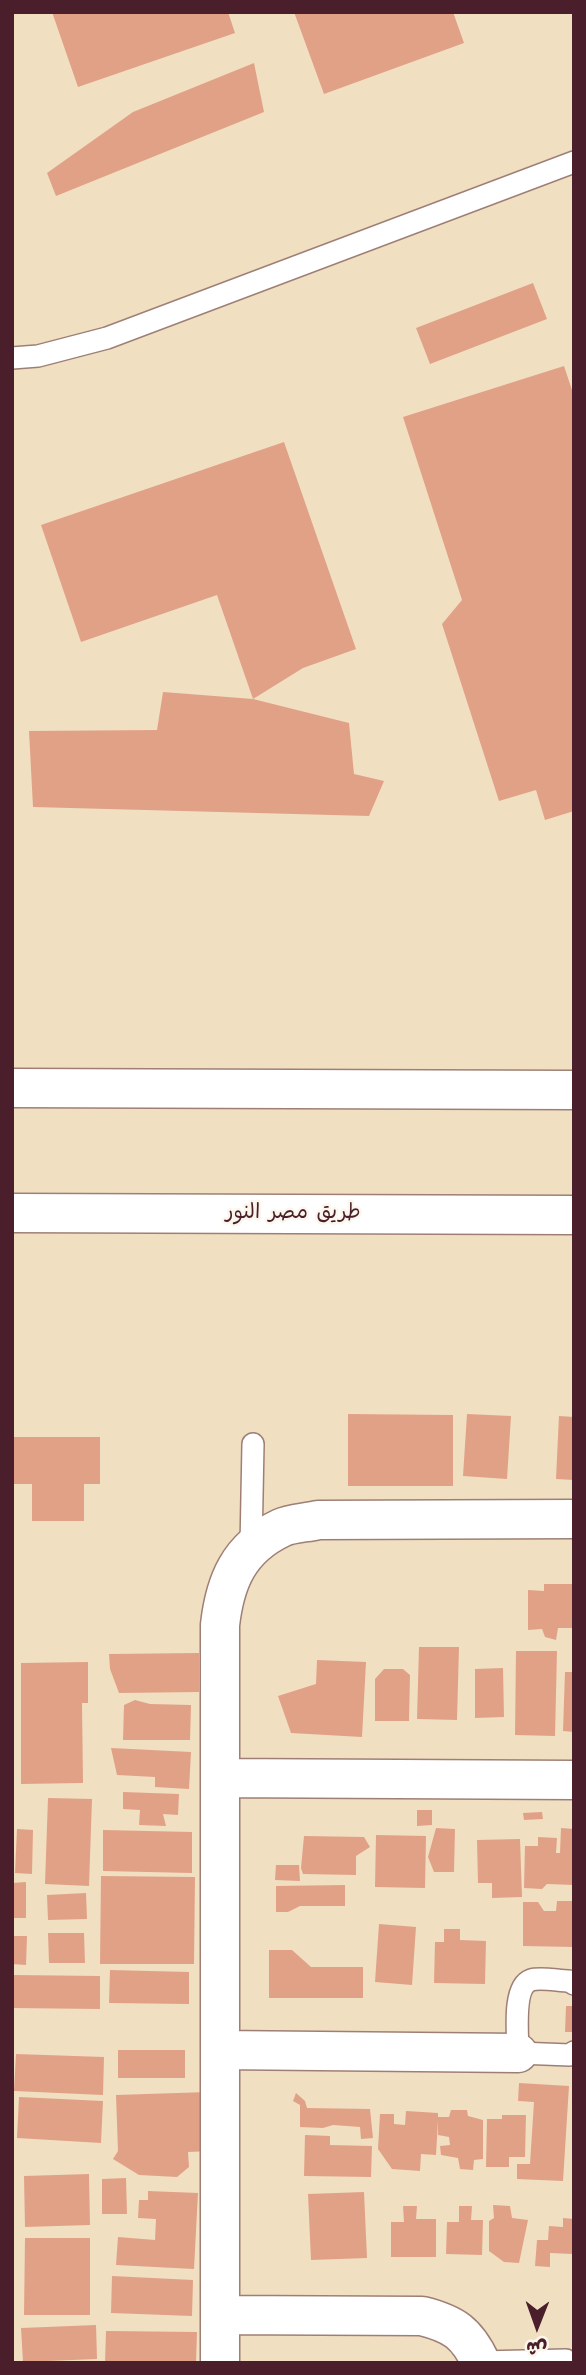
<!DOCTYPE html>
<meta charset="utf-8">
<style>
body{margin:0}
#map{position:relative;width:586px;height:2375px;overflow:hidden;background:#f1dfc1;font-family:Kalam,"Playpen Sans Arabic",sans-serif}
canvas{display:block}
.frame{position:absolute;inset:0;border:14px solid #4a1f2b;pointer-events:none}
.north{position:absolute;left:502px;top:2291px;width:70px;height:70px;-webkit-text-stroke:5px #fbf7ec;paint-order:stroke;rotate:181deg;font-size:19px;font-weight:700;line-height:28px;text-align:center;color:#4a1f2b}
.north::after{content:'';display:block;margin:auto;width:24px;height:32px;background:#4a1f2b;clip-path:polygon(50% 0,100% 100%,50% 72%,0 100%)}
</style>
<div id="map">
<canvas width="586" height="2375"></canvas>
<div class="frame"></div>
<div class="north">ش</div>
</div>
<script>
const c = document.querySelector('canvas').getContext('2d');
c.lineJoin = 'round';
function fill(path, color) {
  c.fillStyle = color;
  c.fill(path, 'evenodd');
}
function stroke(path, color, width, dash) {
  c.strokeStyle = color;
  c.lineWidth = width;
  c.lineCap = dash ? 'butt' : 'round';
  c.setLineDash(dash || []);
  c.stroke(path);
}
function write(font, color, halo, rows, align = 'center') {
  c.font = font + ' Kalam,"Playpen Sans Arabic",sans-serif';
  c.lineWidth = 5;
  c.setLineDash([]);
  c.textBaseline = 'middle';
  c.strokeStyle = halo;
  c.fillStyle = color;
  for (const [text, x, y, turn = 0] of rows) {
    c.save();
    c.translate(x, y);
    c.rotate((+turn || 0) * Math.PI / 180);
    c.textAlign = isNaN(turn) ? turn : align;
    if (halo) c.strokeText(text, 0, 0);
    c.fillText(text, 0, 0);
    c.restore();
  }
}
fill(new Path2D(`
 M 52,12 L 228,12 L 235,33 L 78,87 Z
 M 294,12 L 453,12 L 464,43 L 324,94 Z
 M 254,63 L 264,112 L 56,196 L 47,173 L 133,112 Z
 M 533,283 L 547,319 L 430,364 L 416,328 Z
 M 564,366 L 574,396 L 574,811 L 545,820 L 536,790 L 499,801 L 442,624 L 462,600 L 403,417 Z
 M 284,442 L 356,649 L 303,668 L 253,699 L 217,595 L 81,642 L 41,525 Z
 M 163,692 L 253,699 L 349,723 L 354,774 L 384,781 L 369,816 L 33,807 L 29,731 L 157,730 Z
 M 348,1414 L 453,1415 L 453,1486 L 348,1486 Z
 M 467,1414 L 511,1416 L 507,1479 L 463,1476 Z
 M 559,1416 L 574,1417 L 574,1480 L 556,1479 Z
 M 12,1437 L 100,1437 L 100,1484 L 84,1484 L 84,1521 L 32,1521 L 32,1484 L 12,1484 Z
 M 544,1584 L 574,1584 L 574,1628 L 558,1628 L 556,1640 L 545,1637 L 542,1629 L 528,1630 L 528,1590 L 544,1591 Z
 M 419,1647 L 459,1647 L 457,1720 L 417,1719 Z
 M 516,1651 L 557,1651 L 555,1736 L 515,1735 Z
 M 199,1653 L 199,1692 L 119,1693 L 110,1669 L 109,1654 Z
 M 317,1660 L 366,1662 L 362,1737 L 291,1733 L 278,1696 L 316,1684 Z
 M 88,1662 L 88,1703 L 82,1703 L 83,1783 L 21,1784 L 21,1663 Z
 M 503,1668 L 504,1717 L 475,1718 L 475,1669 Z
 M 384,1669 L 403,1669 L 410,1675 L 409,1721 L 375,1721 L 375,1679 Z
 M 565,1672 L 574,1672 L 574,1732 L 563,1731 Z
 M 135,1700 L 150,1704 L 191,1705 L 190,1740 L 123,1740 L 124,1705 Z
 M 111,1748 L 191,1752 L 189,1789 L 155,1787 L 155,1777 L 117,1775 Z
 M 123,1792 L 179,1794 L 178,1815 L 163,1814 L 166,1826 L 139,1825 L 140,1810 L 123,1809 Z
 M 48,1798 L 92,1799 L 89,1886 L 45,1884 Z
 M 417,1810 L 432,1810 L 432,1825 L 417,1826 Z
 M 542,1812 L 543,1819 L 524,1820 L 523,1813 Z
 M 436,1828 L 455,1829 L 454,1872 L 434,1872 L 428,1857 Z
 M 561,1828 L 574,1829 L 574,1885 L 547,1884 L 542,1889 L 524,1888 L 525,1846 L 538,1846 L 538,1837 L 557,1838 L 556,1853 L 560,1853 Z
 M 17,1829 L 33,1830 L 32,1874 L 15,1873 Z
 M 103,1830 L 192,1832 L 192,1873 L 103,1871 Z
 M 376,1835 L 426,1836 L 425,1888 L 375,1887 Z
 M 304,1836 L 364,1837 L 370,1847 L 356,1856 L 356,1875 L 303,1874 L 301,1868 Z
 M 520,1839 L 522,1897 L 492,1898 L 492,1883 L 478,1883 L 477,1840 Z
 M 276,1865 L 299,1865 L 300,1881 L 275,1880 Z
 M 101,1876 L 195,1877 L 194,1964 L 100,1964 Z
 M 26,1882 L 26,1918 L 12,1918 L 12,1883 Z
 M 345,1885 L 345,1906 L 300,1906 L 288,1912 L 276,1912 L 276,1886 Z
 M 86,1893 L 87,1919 L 48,1920 L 47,1895 Z
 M 557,1901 L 574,1901 L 574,1947 L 523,1946 L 523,1902 L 538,1902 L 544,1911 L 556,1911 Z
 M 379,1924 L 416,1927 L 412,1985 L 375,1982 Z
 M 444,1929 L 460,1929 L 460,1940 L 486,1941 L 485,1984 L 434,1983 L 435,1942 L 444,1942 Z
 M 48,1933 L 84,1933 L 85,1963 L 49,1963 Z
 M 12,1936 L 27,1936 L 26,1965 L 12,1964 Z
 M 269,1950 L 292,1950 L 311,1967 L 363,1967 L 363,1998 L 269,1998 Z
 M 110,1970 L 189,1972 L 189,2004 L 109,2003 Z
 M 13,1975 L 100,1976 L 100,2009 L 12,2008 Z
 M 566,2006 L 574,2006 L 574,2032 L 565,2032 Z
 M 118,2050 L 185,2050 L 185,2078 L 118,2078 Z
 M 16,2054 L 104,2057 L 103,2095 L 14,2091 Z
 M 519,2083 L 569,2086 L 563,2181 L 517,2179 L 517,2164 L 530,2164 L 534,2102 L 518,2101 Z
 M 208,2092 L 210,2151 L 188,2152 L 189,2167 L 177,2177 L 139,2175 L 113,2159 L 118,2151 L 116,2095 Z
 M 296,2093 L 305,2101 L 307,2108 L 370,2109 L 373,2138 L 361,2139 L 360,2127 L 333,2125 L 323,2128 L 300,2127 L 300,2105 L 293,2101 Z
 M 19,2097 L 103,2101 L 101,2143 L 17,2138 Z
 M 451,2110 L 467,2110 L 468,2116 L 483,2120 L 483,2159 L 474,2160 L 473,2170 L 460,2169 L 458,2158 L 441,2155 L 440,2146 L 450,2145 L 449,2137 L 438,2135 L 438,2120 L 436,2155 L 421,2154 L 420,2171 L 392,2169 L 378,2149 L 380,2114 L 394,2114 L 394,2124 L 405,2125 L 406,2111 L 438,2113 L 438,2117 L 449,2117 Z
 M 502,2115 L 526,2115 L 525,2157 L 509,2157 L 509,2167 L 486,2167 L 487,2119 L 502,2119 Z
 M 305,2135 L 330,2136 L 330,2145 L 372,2146 L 371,2177 L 304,2176 Z
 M 89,2174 L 90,2225 L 25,2227 L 24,2176 Z
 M 126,2178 L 127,2214 L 102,2214 L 102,2179 Z
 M 148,2191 L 198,2193 L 194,2269 L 116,2265 L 118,2237 L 155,2240 L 156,2219 L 138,2218 L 139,2200 L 148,2200 Z
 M 364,2192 L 367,2258 L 311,2260 L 308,2194 Z
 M 493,2205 L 510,2206 L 512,2218 L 528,2220 L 519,2263 L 504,2262 L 489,2251 L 489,2221 L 494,2218 Z
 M 403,2206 L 417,2206 L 416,2219 L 436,2219 L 436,2257 L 391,2257 L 391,2222 L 404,2222 Z
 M 459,2206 L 472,2206 L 471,2220 L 483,2220 L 482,2255 L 446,2254 L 447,2222 L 459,2222 Z
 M 563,2218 L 574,2219 L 572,2254 L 550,2253 L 550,2267 L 535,2266 L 537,2240 L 548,2240 L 549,2226 L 563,2227 Z
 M 25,2238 L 90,2238 L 90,2315 L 24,2315 Z
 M 112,2276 L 193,2280 L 192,2316 L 111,2313 Z
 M 96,2325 L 97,2359 L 23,2362 L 21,2328 Z
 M 106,2331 L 197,2332 L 196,2363 L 105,2363 Z`), '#e1a187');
const lane = new Path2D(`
 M 12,358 L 38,356 L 107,338 L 574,162
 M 251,1547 L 253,1444
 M 574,1984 L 569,1981 C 559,1981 541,1977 531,1980 C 512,1987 518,2035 518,2053 L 570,2055 L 574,2052
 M 481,2362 L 566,2360`);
const street = new Path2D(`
 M 220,1778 L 574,1780
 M 220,2050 L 518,2053
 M 220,2315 L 422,2316 C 454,2324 467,2333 481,2363
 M 220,2363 L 220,1625 C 225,1581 239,1548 281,1528 C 291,1523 306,1523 318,1520 L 574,1519`);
const secondary = new Path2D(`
 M 12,1088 L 574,1090
 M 12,1213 L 574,1215`);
stroke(lane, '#9e7f76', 24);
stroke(street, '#9e7f76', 41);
stroke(secondary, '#9e7f76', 41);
stroke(lane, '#fff', 21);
stroke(street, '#fff', 38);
stroke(secondary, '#fff', 38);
write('21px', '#4a1f2b', '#fbf7ec', [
 ["طريق مصر النور",293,1214]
]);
</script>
